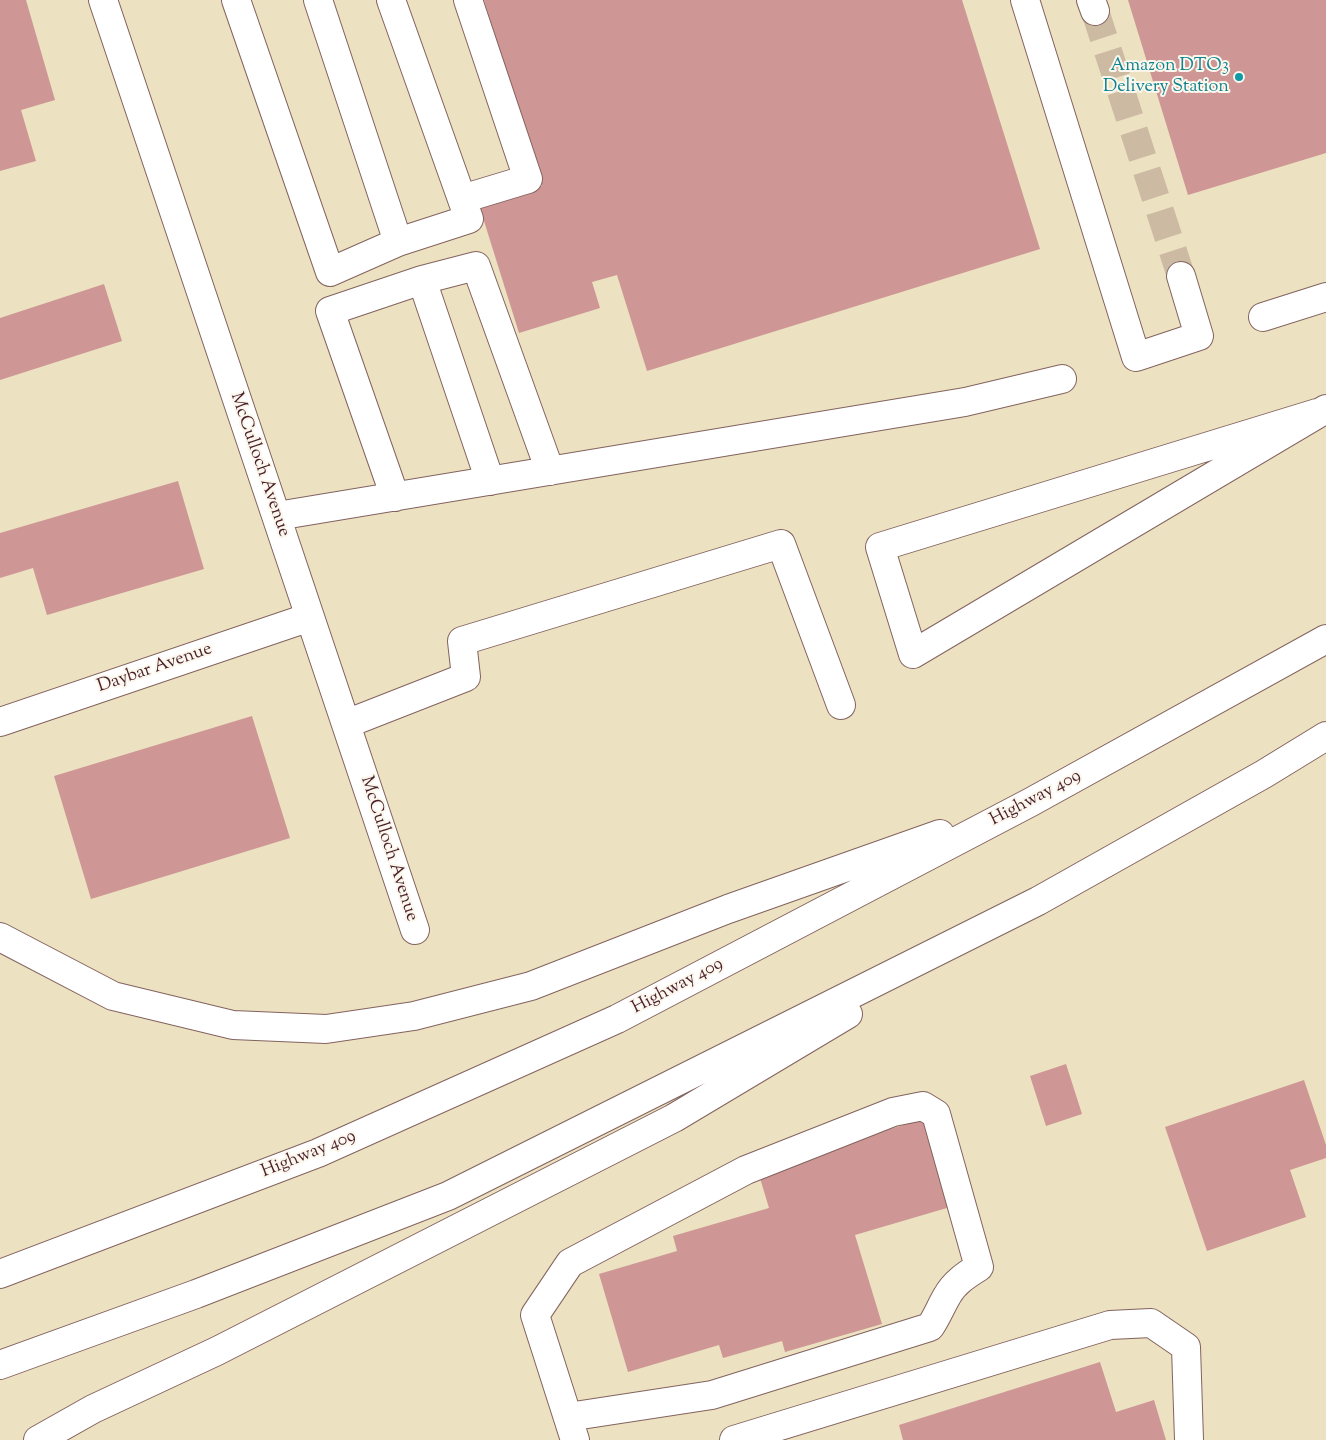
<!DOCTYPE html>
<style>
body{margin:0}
canvas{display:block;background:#ece1c0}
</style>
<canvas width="1326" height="1440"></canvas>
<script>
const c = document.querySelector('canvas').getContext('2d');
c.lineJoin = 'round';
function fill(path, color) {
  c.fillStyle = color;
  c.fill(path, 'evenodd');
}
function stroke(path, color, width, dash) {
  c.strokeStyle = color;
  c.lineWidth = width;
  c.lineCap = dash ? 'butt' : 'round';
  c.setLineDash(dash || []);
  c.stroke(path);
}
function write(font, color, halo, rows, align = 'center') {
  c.font = font + ' "Sorts Mill Goudy",serif';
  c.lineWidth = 4;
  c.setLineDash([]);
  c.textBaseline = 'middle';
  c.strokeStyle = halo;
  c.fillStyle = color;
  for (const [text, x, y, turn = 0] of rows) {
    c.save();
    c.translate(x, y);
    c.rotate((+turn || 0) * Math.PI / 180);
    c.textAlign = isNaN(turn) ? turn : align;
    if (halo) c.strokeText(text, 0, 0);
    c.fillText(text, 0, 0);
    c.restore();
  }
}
fill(new Path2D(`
 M 0,0 L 26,0 L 55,100 L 21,110 L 36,161 L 0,171 Z
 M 484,0 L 962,0 L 1040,249 L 647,371 L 617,275 L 592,282 L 600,308 L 519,333 L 479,205 L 542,186 Z
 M 1128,0 L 1326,0 L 1326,153 L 1188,195 Z
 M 104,284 L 122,341 L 0,380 L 0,318 Z
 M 178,481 L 204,569 L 47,615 L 33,568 L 0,578 L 0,533 Z
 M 252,716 L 290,838 L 91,899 L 54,776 Z
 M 1066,1064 L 1082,1114 L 1046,1126 L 1030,1076 Z
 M 1304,1080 L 1326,1145 L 1326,1158 L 1290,1170 L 1306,1217 L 1207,1251 L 1165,1127 Z
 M 931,1117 L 957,1205 L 855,1235 L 882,1324 L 785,1352 L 782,1341 L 723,1358 L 719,1345 L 628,1372 L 599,1274 L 677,1251 L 673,1236 L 769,1208 L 757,1168 Z
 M 1100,1362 L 1116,1412 L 1154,1400 L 1166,1440 L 903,1440 L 899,1425 Z`), '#ce9695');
stroke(new Path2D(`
 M 1095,11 L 1181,276`), '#ccbaa2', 28, [28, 14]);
const minor = new Path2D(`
 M 103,0 L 415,930
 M 236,0 L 330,272 L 398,242
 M 318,0 L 398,242 L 469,219 L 391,0
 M 1025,0 L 1136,357 L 1199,336 L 1181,276
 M 1091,0 L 1095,11
 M 462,199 L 528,179 L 468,0
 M 422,280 L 490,481
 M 1263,317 L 1326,297
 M 1317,413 L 880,547 L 913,654 L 1326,409
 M 395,497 L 330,311 L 422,280 L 476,266 L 550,471
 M 277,516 L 965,402 L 1062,379
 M 0,722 L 310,617
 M 346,724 L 466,677 L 462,641 L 781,544 L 841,705
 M 568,1417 L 712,1395 L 930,1327 C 937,1317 941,1306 947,1296 C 954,1283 966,1275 979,1267 L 936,1114 L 923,1106 L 893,1112 L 746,1170 L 570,1263 L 535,1315 L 575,1440
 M 734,1440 L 1110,1325 L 1151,1323 L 1186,1347 L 1189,1440`);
const highway = new Path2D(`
 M 0,937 L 113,996 L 233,1025 L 326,1029 L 414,1016 L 531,986 L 728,909 L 940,834
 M 0,1274 L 318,1153 L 617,1019 L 1031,802 L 1326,639
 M 0,1365 L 196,1294 L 448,1196 L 1038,901 L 1264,774 L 1326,736
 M 38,1440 L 93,1409 L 217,1351 L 674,1118 L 848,1014`);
stroke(minor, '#83635f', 30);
stroke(highway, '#83635f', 30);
stroke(minor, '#fff', 28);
stroke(highway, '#fff', 28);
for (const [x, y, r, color] of [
 [1239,77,5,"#0f9aa8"]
]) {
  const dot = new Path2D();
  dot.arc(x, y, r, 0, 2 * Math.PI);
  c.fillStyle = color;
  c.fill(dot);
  stroke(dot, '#fbf7ec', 2);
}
write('18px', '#0d838f', '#fbf7ec', [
 ["Amazon DTO3",1229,67],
 ["Delivery Station",1229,88]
], 'right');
write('18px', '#4a1f2b', '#fbf7ec', [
 ["McCulloch Avenue",259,465,71],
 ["Daybar Avenue",155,669,-19],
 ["Highway 409",1036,799,-28],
 ["McCulloch Avenue",388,849,72],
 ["Highway 409",678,987,-28],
 ["Highway 409",309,1155,-22]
]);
</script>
